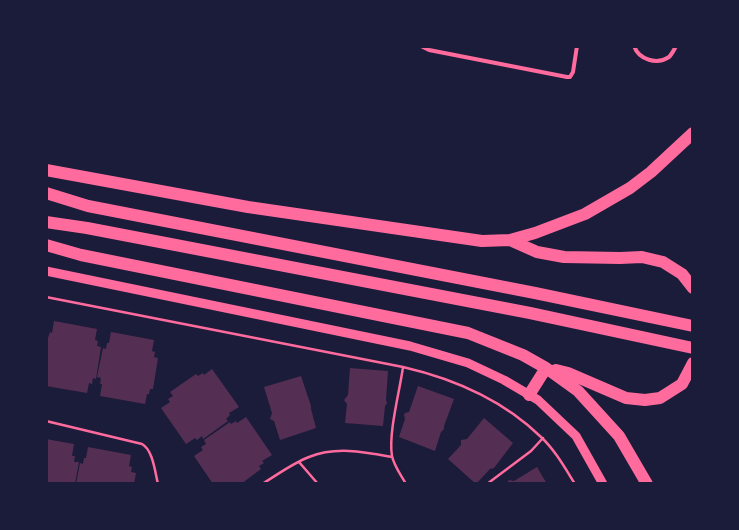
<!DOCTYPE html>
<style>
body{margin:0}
#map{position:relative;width:739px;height:530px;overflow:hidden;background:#1b1b3a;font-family:"DM Sans",sans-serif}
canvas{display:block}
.frame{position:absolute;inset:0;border:48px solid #1b1b3a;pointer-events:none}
</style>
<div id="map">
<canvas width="739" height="530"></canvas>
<div class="frame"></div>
</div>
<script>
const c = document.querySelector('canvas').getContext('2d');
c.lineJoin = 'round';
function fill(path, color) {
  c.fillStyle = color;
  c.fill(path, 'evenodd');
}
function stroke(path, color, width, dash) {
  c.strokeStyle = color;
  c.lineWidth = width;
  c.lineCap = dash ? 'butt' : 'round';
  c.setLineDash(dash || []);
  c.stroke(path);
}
fill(new Path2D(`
 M 54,321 L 97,329 L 95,340 L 98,341 L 97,346 L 101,347 L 96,379 L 93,378 L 92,384 L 89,383 L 87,393 L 46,386 L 46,338 L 48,338 L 50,332 L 52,333 Z
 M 111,332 L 154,340 L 152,351 L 155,352 L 154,357 L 158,358 L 153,389 L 150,389 L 149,394 L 147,394 L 145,404 L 100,396 L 102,384 L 100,384 L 101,378 L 97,377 L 103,348 L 106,349 L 107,343 L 109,343 Z
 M 350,368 L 388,371 L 386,400 L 387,403 L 385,406 L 383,426 L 345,423 L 347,404 L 344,400 L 348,395 Z
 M 212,369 L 239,407 L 229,413 L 230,415 L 226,419 L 228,421 L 203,439 L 202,436 L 197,440 L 195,438 L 186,444 L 161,408 L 170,402 L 168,399 L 173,396 L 170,392 L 196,374 L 198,376 L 203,373 L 204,375 Z
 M 301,376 L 311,406 L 311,409 L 316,428 L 280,440 L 274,421 L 270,419 L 272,413 L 264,387 Z
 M 418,386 L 454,399 L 444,426 L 444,429 L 441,432 L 435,451 L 399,437 L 405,419 L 404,415 L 405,413 L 409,412 Z
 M 246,417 L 272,455 L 262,461 L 264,463 L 259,466 L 261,469 L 241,484 L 213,484 L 194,456 L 203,450 L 201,447 L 206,444 L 204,440 L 230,422 L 231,424 L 236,421 L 237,423 Z
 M 484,418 L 513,443 L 494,468 L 490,469 L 476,484 L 448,459 L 461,445 L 461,440 L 467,439 Z
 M 46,439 L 74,444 L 72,456 L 75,456 L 74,462 L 79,462 L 75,484 L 46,484 Z
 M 88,447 L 131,455 L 129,466 L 132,467 L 131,472 L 136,473 L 134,484 L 76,484 L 80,463 L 83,464 L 84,458 L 86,458 Z
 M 537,467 L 547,484 L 506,484 L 509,480 L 514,481 Z`), '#542f53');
stroke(new Path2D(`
 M 46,297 L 403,367 C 455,379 503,400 541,437 C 555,450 565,468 575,484
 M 403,367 C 400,390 388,434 392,456 C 394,466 401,475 406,484
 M 46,421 L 142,444 C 153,450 155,472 158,484
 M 299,462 L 318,484
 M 262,484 C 277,475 293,463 309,457 C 336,446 365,452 392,457
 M 487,484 L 531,451 L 543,438`), '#ff6b9d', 2.5);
stroke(new Path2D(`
 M 421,46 L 429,50 L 567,77 L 570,77 L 573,72 L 577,46
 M 634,46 C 639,60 657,65 669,57 C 672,54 674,50 676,46`), '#ff6b9d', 4);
stroke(new Path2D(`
 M 46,271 L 410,346 L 468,363 L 504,380 L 538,400 L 576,436 L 603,484`), '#ff6b9d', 9);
stroke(new Path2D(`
 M 46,170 L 248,207 L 482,241 L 510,240 L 535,233 L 585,214 L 630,188 L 651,172 L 693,133
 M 46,193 L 88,206 L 535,293 L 693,326
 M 46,222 L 87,228 L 530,313 L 693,348
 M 510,240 L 537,252 L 564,257 L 620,258 L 642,257 L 663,262 L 682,274 L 693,288
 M 46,245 L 81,255 L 468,333 L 523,355 L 546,368 L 578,391 L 619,436 L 647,484
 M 556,370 L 568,373 L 626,398 L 645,400 L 660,398 L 682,384 L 693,363
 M 529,395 L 546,368`), '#ff6b9d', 12);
</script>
